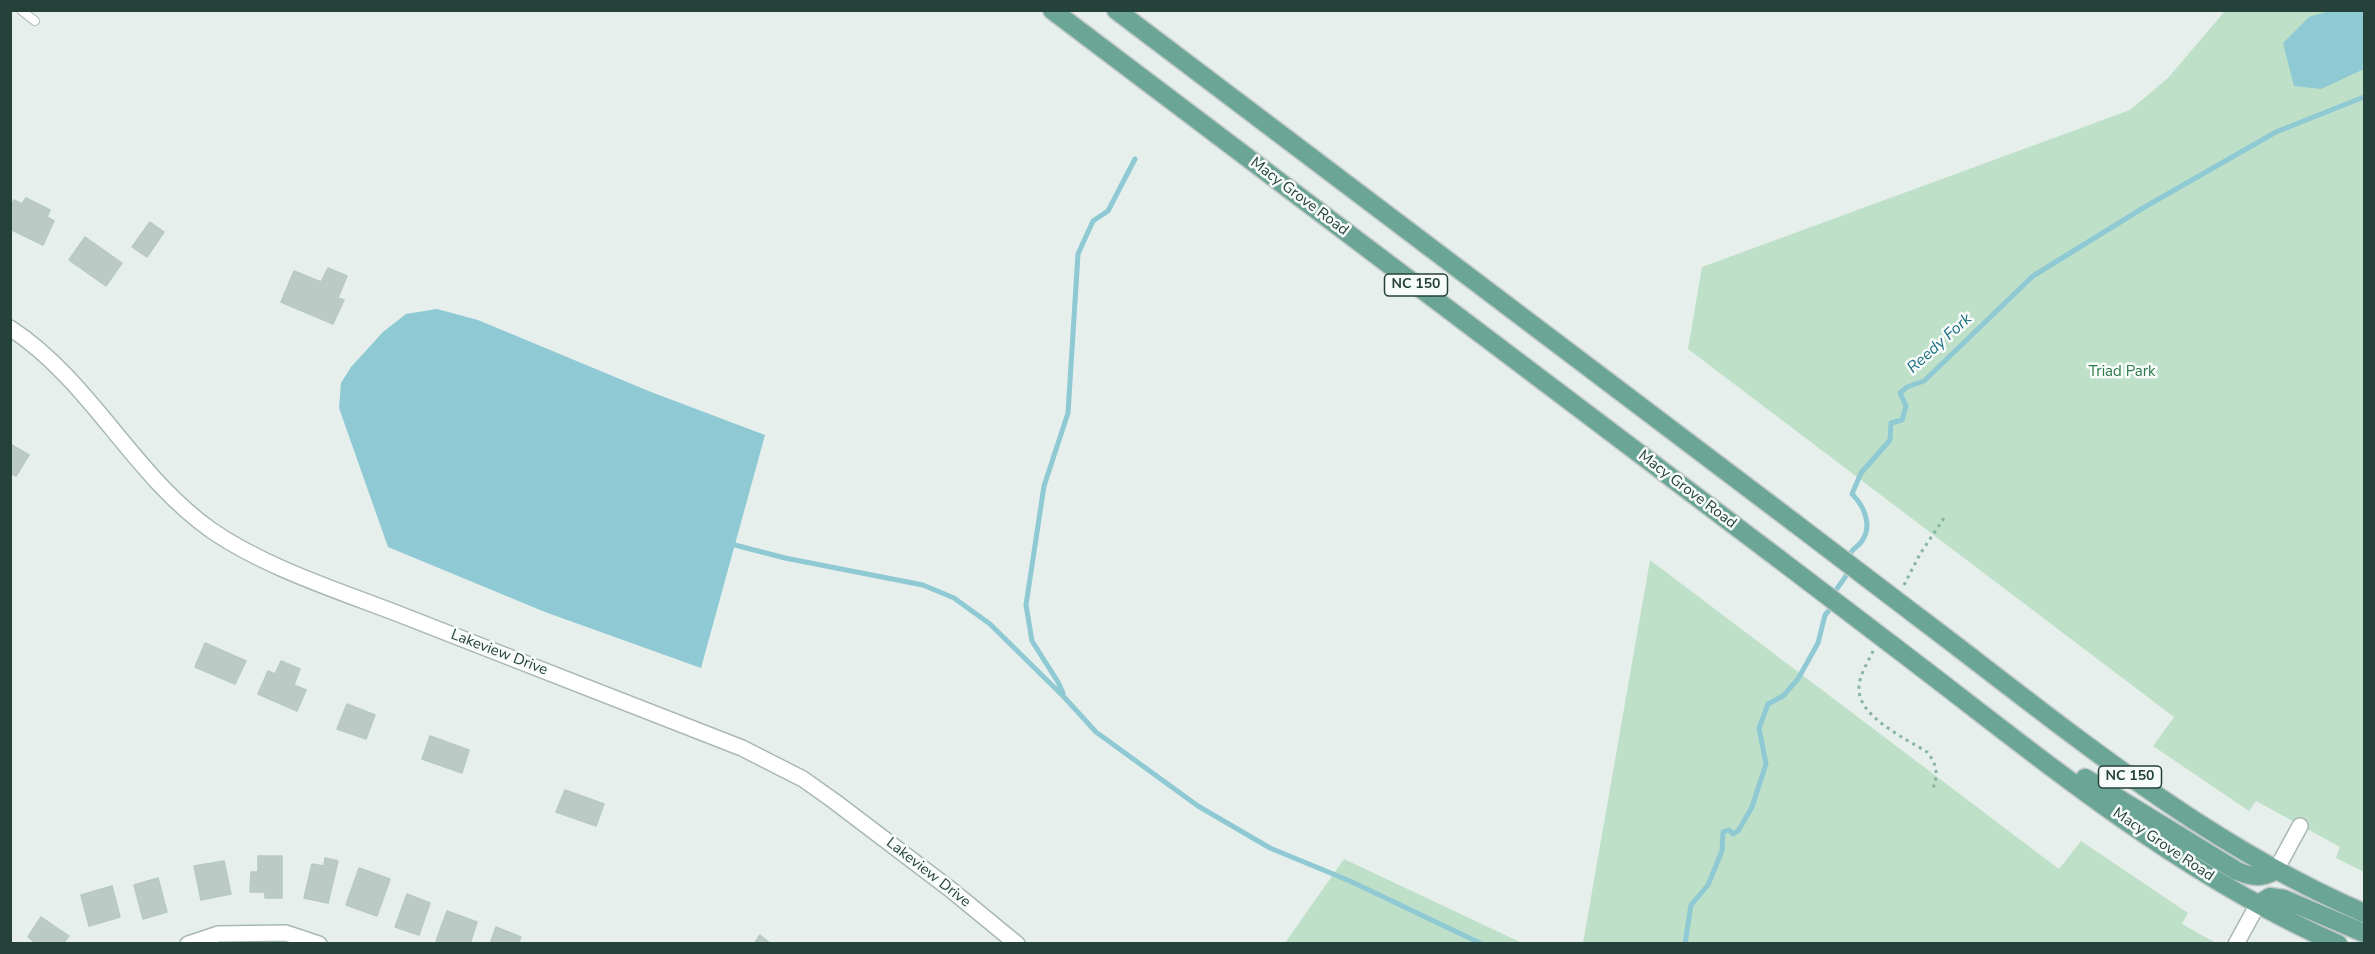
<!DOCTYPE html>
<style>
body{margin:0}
#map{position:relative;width:2375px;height:954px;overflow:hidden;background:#e6efeb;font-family:"Nunito Sans",sans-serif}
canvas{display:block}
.frame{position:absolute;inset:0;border:12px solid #24423a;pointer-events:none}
</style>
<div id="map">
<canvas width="2375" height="954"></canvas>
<div class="frame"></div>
</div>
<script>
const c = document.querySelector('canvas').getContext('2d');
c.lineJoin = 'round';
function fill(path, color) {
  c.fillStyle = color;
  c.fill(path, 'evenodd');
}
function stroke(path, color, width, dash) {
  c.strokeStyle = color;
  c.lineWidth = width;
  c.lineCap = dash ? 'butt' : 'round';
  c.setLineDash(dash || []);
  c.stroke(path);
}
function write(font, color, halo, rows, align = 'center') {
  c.font = font + ' "Nunito Sans",sans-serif';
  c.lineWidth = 5;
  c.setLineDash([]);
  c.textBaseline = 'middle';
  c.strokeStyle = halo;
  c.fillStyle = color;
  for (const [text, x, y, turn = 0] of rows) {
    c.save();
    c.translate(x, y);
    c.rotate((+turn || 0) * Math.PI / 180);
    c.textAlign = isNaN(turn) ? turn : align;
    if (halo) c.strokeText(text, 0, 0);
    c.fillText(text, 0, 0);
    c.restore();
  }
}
fill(new Path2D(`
 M 2225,11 L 2364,11 L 2364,872 L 2336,858 L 2340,847 L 2256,801 L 2249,811 L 2153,746 L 2174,717 L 1688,349 L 1702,267 L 2130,110 L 2168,78 Z
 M 1650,560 L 2059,869 L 2081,841 L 2188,913 L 2182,924 L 2216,943 L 1583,943 Z
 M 1344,859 L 1522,943 L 1285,943 Z`), '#bfe0c8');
fill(new Path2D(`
 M 2332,10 L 2364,11 L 2364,69 L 2321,89 L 2294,86 L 2283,43 L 2309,17 Z
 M 437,309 L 478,320 L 651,392 L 765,435 L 701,668 L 545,612 L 388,547 L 339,408 L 341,383 L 351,367 L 383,332 L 406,314 Z`), '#8ec9d4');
stroke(new Path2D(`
 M 731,544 L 785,558 L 923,585 L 954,598 L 990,624 L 1064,697 L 1096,732 L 1198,806 L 1270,848 L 1350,881 L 1482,944
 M 1849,559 C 1850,549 1857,548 1862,541 C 1873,525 1864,506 1852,494 L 1861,473 L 1890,440 L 1891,423 L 1902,420 L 1906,406 L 1900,393 L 1907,387 L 1924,381 L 2033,276 L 2143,208 L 2276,132 L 2364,97
 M 1063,693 L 1058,682 L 1032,641 L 1026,605 L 1044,486 L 1068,413 L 1078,254 L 1093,221 L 1108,211 L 1135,159
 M 1685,944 L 1691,905 L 1708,885 L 1722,851 L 1723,832 L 1729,830 L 1733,834 L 1738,831 L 1752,807 L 1766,764 L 1759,728 L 1768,704 L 1783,696 L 1798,679 L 1818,643 L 1825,615 L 1833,606 L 1833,594 L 1846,576 L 1848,568`), '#8ec9d4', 5);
const building = new Path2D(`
 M 26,198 L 50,210 L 47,217 L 54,221 L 43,245 L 10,229 L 10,208 L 14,200 L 22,204 Z
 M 150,222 L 164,232 L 147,257 L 132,247 Z
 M 85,237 L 122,263 L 106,286 L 69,260 Z
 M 328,268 L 347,276 L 338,298 L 344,300 L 333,324 L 281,302 L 294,271 L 321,282 Z
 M 10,444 L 29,455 L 16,476 L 10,473 Z
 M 205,643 L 246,661 L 235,684 L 195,667 Z
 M 281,661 L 300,669 L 294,685 L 306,690 L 297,711 L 258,694 L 268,671 L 275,674 Z
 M 347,704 L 375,715 L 366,739 L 337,729 Z
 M 430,736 L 469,750 L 462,773 L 422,759 Z
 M 565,790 L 604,804 L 596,826 L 556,812 Z
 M 258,856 L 282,856 L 282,898 L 265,898 L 265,892 L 250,892 L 251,872 L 258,872 Z
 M 325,858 L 338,861 L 328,903 L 304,898 L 312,864 L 324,866 Z
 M 224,861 L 231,894 L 201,900 L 194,866 Z
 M 359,868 L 390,879 L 377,916 L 346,905 Z
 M 158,878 L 167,912 L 143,919 L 134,885 Z
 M 112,886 L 120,917 L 89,926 L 81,895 Z
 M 407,894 L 430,903 L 419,935 L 395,927 Z
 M 447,911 L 477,922 L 470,944 L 444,944 L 436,941 Z
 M 41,917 L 69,936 L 63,944 L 37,944 L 28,937 Z
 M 496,927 L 521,937 L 518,944 L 490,944 Z
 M 760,935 L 771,944 L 754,944 Z`);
fill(building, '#bbcac4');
stroke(building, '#b8c9c2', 1.5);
const lane = new Path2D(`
 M 21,10 L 35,21`);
const street = new Path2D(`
 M 10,328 C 91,381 133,475 211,530 C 267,569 346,593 409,618 C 520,661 631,704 742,748 L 803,779 L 834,801 L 950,889 L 1017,944
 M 2276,870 L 2300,826
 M 188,944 L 218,934 L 286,933 L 319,944
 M 2236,944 L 2258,904`);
const primary = new Path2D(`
 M 1052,10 L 1779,559
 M 1116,10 L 1796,524
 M 1913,613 C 2058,722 2197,841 2364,913
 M 1896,648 C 2037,755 2175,872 2338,944
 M 2085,778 L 2237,871 C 2252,877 2262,879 2276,870
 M 2258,904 L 2270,897 L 2284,899 L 2364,933`);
stroke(lane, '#a8b8b2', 10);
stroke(street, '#a8b8b2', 18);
stroke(primary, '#c2cac8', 21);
stroke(new Path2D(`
 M 1904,585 L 1920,554 L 1946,515
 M 1873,651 C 1868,662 1860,674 1859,686 C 1856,716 1905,738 1927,752 C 1938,765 1938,776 1932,791`), '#86b3a5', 3, [3, 4.5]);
stroke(lane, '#fff', 8);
stroke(street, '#fff', 15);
stroke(primary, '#6aa596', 18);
const primaryBridge = new Path2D(`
 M 1796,524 L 1913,613
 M 1779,559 L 1896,648`);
stroke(primaryBridge, '#c2cac8', 21, []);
stroke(primaryBridge, '#6aa596', 18);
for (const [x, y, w] of [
 [1416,285,63],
 [2130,777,63]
]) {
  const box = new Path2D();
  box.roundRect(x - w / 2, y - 11, w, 22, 4.5);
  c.fillStyle = '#f7fbf9';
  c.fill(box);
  stroke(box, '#24423a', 1.5);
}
write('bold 14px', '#24423a', null, [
 ["NC 150",1416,285],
 ["NC 150",2130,777]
]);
write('15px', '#24423a', '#f7fbf9', [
 ["Macy Grove Road",1299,197,37],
 ["Macy Grove Road",1687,490,37],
 ["Lakeview Drive",499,653,21],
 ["Macy Grove Road",2163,845,34],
 ["Lakeview Drive",928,873,38]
]);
write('15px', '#2d7a4b', '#f7fbf9', [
 ["Triad Park",2122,372]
]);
write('italic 16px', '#1c6f80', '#f7fbf9', [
 ["Reedy Fork",1940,344,-42]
]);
</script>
